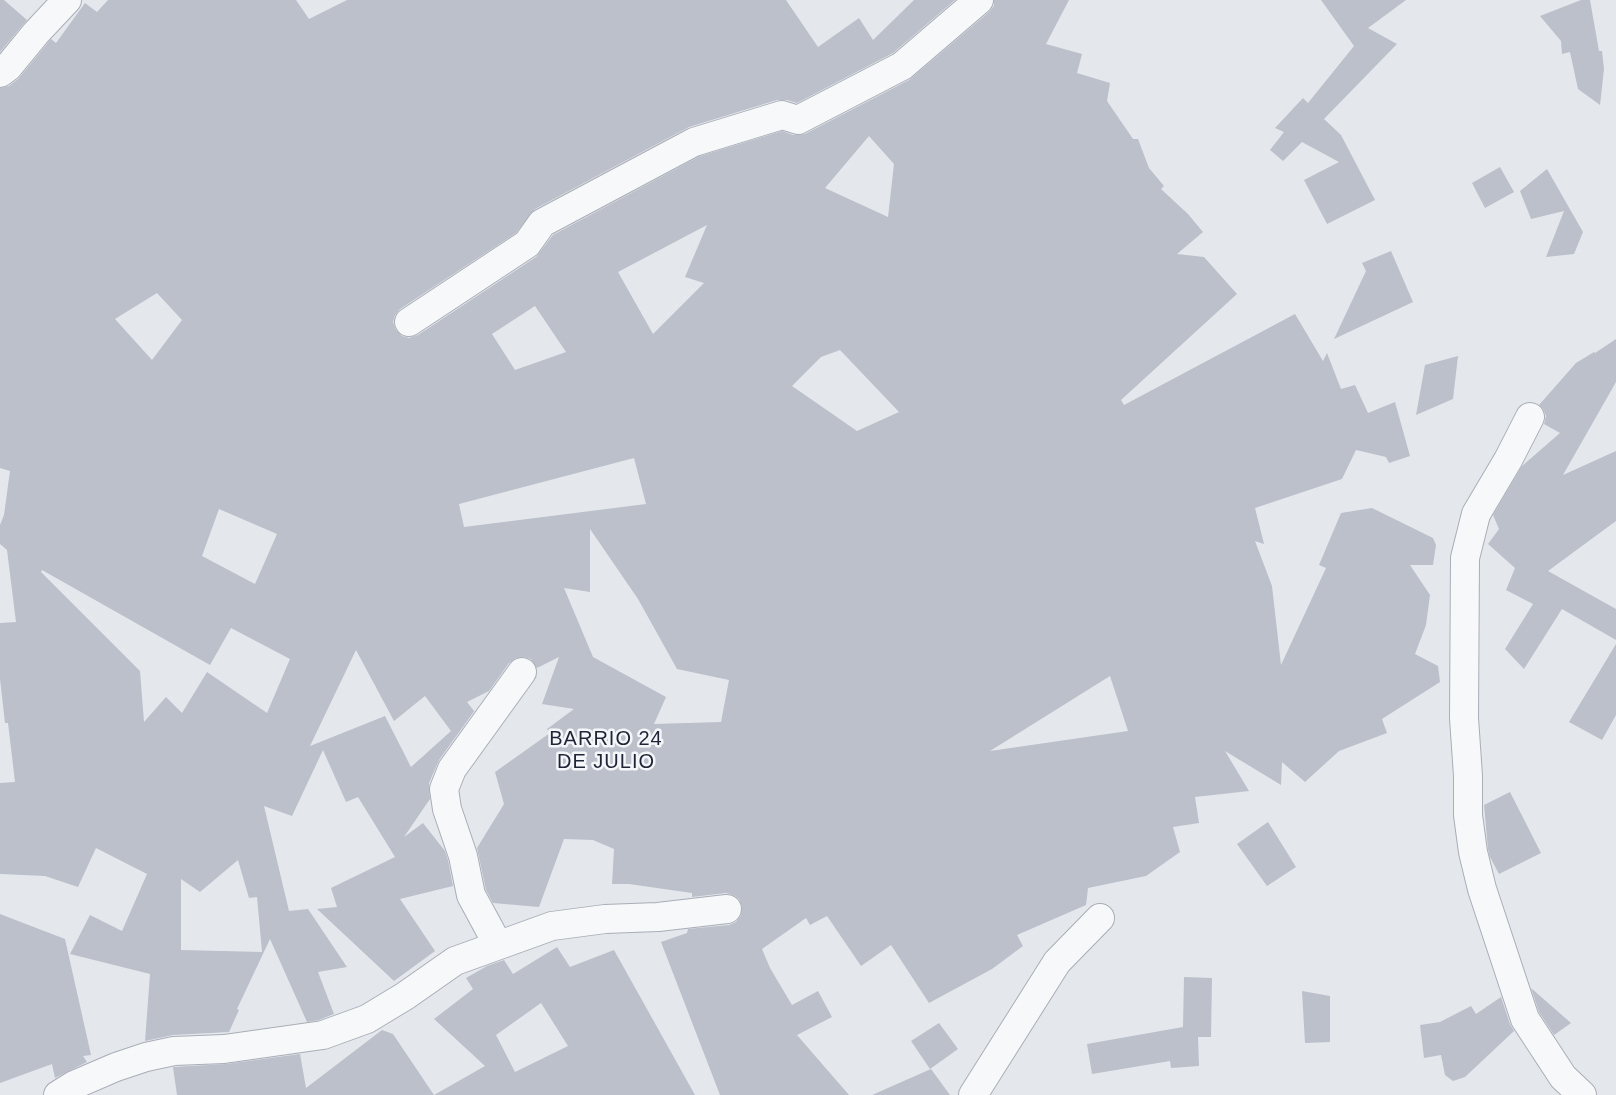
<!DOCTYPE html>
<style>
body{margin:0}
canvas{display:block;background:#e4e7ec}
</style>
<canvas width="1616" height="1095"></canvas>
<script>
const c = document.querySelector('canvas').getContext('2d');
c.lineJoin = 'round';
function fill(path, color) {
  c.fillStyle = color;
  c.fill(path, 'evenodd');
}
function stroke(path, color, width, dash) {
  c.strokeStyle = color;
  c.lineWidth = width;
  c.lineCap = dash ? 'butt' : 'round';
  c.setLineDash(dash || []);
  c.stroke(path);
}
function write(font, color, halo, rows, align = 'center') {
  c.font = font + ' Arial,sans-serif';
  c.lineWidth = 5;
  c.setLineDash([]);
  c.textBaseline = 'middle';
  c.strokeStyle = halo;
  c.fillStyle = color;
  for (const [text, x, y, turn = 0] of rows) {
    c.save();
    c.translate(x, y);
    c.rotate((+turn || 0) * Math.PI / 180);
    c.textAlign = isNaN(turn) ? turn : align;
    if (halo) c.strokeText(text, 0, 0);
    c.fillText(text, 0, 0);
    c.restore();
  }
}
fill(new Path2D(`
 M 0,0 L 4,0 L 27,20 L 0,52 Z
 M 108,0 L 296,0 L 309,19 L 347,0 L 786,0 L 818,47 L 859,18 L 873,40 L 914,0 L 955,0 L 893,53 L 797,103 L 787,100 L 777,100 L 689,127 L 535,209 L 516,233 L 400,309 L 395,315 L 393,322 L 396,330 L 402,336 L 409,338 L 418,335 L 536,257 L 553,235 L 700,156 L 782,131 L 793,135 L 805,134 L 909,80 L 989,12 L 994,6 L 994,0 L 1069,0 L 1046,44 L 1082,54 L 1077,73 L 1110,83 L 1107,101 L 1133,139 L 1138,139 L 1149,168 L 1164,186 L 1161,189 L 1188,214 L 1203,232 L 1177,254 L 1204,257 L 1237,294 L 1121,400 L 1124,405 L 1295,314 L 1323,361 L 1327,353 L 1341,389 L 1355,385 L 1368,413 L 1395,402 L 1410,456 L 1389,463 L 1386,457 L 1356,450 L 1342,479 L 1255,508 L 1264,544 L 1255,541 L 1272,586 L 1281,665 L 1326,568 L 1319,565 L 1341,513 L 1372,508 L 1433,538 L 1436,545 L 1433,565 L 1410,565 L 1430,595 L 1426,625 L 1415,654 L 1438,666 L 1440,682 L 1382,719 L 1387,733 L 1339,751 L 1305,782 L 1282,762 L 1281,785 L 1225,751 L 1249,791 L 1195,797 L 1199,823 L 1173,827 L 1180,852 L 1146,876 L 1088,888 L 1086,905 L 1017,935 L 1023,946 L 992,969 L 929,1003 L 891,945 L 861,966 L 827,916 L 810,925 L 806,918 L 762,949 L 770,968 L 792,1005 L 818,991 L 832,1017 L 797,1035 L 849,1095 L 720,1095 L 661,942 L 687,933 L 688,929 L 729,925 L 736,922 L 741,915 L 742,907 L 739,899 L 733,895 L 726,893 L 692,897 L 692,893 L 629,884 L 612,884 L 614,849 L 593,840 L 564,839 L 539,907 L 493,903 L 486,890 L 477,848 L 504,804 L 495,772 L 550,733 L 547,729 L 574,709 L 542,704 L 559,657 L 537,668 L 531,659 L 524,657 L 516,658 L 509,663 L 489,691 L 467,702 L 474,711 L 475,710 L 439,760 L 429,783 L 430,799 L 404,837 L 423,823 L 445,851 L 448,860 L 453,886 L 400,899 L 435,951 L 394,981 L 317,909 L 337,907 L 331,888 L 395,857 L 358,797 L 346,802 L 323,750 L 292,816 L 264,806 L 289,911 L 308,909 L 347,967 L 318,972 L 334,1014 L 319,1020 L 307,1022 L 270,939 L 237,1009 L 239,1010 L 229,1032 L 173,1035 L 145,1041 L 150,974 L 70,954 L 90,915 L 122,931 L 147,874 L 96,848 L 78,887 L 45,876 L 0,874 L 0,783 L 15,782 L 8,723 L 5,723 L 0,679 L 0,623 L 16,622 L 7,550 L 0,544 L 0,525 L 4,515 L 10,471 L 0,468 L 0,88 L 9,86 L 18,79 L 51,39 L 56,43 L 85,3 L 97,12 ZM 869,136 L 894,164 L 888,217 L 825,188 ZM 707,225 L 685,277 L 704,283 L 653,334 L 618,272 ZM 157,293 L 182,320 L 152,360 L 115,319 ZM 535,306 L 566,352 L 515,370 L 492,334 ZM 840,350 L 899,412 L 857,431 L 792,386 L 821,357 ZM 634,458 L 646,504 L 464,527 L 459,504 ZM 219,509 L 277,534 L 255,584 L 202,556 ZM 590,529 L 638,599 L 677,669 L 729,680 L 721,722 L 654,724 L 666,697 L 593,657 L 564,588 L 590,592 ZM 42,570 L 210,665 L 231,628 L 290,659 L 267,713 L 207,672 L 182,713 L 166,697 L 144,722 L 140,671 L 41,572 ZM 356,650 L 394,721 L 425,696 L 451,731 L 411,767 L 385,716 L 310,746 ZM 1110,676 L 1128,731 L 990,751 ZM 238,860 L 249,898 L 257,897 L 262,952 L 181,950 L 181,879 L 200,892 Z
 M 1321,0 L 1406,0 L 1368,28 L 1397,44 L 1324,119 L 1341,135 L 1375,200 L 1327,224 L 1304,180 L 1339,162 L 1302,142 L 1283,161 L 1270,150 L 1284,132 L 1275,128 L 1303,98 L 1308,103 L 1354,46 Z
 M 1581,0 L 1590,0 L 1599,51 L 1602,51 L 1604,69 L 1600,105 L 1578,89 L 1570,52 L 1562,54 L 1561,41 L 1540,16 Z
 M 1500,167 L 1514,192 L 1485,208 L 1472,183 Z
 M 1547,169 L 1583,232 L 1574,254 L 1546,257 L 1564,211 L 1531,219 L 1520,191 Z
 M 1391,251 L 1413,302 L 1334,339 L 1366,271 L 1362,263 Z
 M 1616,339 L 1616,382 L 1563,475 L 1616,451 L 1616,521 L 1548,571 L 1616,609 L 1616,640 L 1562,609 L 1524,669 L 1505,649 L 1533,604 L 1506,590 L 1515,568 L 1488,544 L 1499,529 L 1493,515 L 1522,466 L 1560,433 L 1544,424 L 1546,416 L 1543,409 L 1539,405 L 1576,363 L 1594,352 L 1595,353 Z
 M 1458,356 L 1453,399 L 1416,415 L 1425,365 Z
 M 1616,644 L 1616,715 L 1602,740 L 1569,722 Z
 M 1510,792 L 1541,853 L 1499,874 L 1490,857 L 1488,849 L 1484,805 Z
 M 1268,822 L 1296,867 L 1267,886 L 1237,844 Z
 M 0,914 L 65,939 L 91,1055 L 83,1056 L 87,1062 L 55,1078 L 52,1064 L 0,1083 Z
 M 557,947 L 570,967 L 614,950 L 695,1095 L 434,1095 L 485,1066 L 434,1019 L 473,989 L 466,978 L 487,966 L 504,960 L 513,974 ZM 541,1003 L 568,1046 L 515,1072 L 496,1035 Z
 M 1184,977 L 1212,978 L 1211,1037 L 1198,1037 L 1199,1066 L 1171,1068 L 1170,1061 L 1092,1074 L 1087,1044 L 1183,1027 Z
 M 1531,988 L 1571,1023 L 1554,1035 L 1539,1012 Z
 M 1302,991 L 1330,996 L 1330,1042 L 1305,1043 Z
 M 1501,997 L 1510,1024 L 1514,1031 L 1465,1077 L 1453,1081 L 1445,1075 L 1441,1055 L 1424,1058 L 1420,1025 L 1440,1022 L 1471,1006 L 1476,1014 Z
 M 939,1023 L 958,1049 L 930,1069 L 911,1041 Z
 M 382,1030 L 393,1034 L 434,1095 L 177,1095 L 173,1067 L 226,1064 L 300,1054 L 306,1088 Z
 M 931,1069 L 950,1095 L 872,1095 Z`), '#bbc0ca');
const minor = new Path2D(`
 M 0,73 L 8,67 L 36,33 L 67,0
 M 409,322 L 527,244 L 542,223 L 694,142 L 782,115 L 798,120 L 902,66 L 979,0
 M 1530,417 L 1508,460 L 1476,514 L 1465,558 L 1464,718 L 1468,776 L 1468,815 L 1473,852 L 1482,889 L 1525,1019 L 1563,1077 L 1582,1095
 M 498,945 L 471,895 L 463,856 L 447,809 L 444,789 L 452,769 L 522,672
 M 58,1095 L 74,1085 L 116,1067 L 146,1057 L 174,1051 L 224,1049 L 323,1035 L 367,1019 L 405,996 L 455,961 L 552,926 L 605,919 L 658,917 L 727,909
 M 973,1095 L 1057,962 L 1100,918`);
stroke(minor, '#a9aeb7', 30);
stroke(minor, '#f7f8fa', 28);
c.letterSpacing = '1px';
write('20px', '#1d2536', '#f4f6f9', [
 ["BARRIO 24",606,739],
 ["DE JULIO",606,762]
]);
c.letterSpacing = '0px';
</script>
